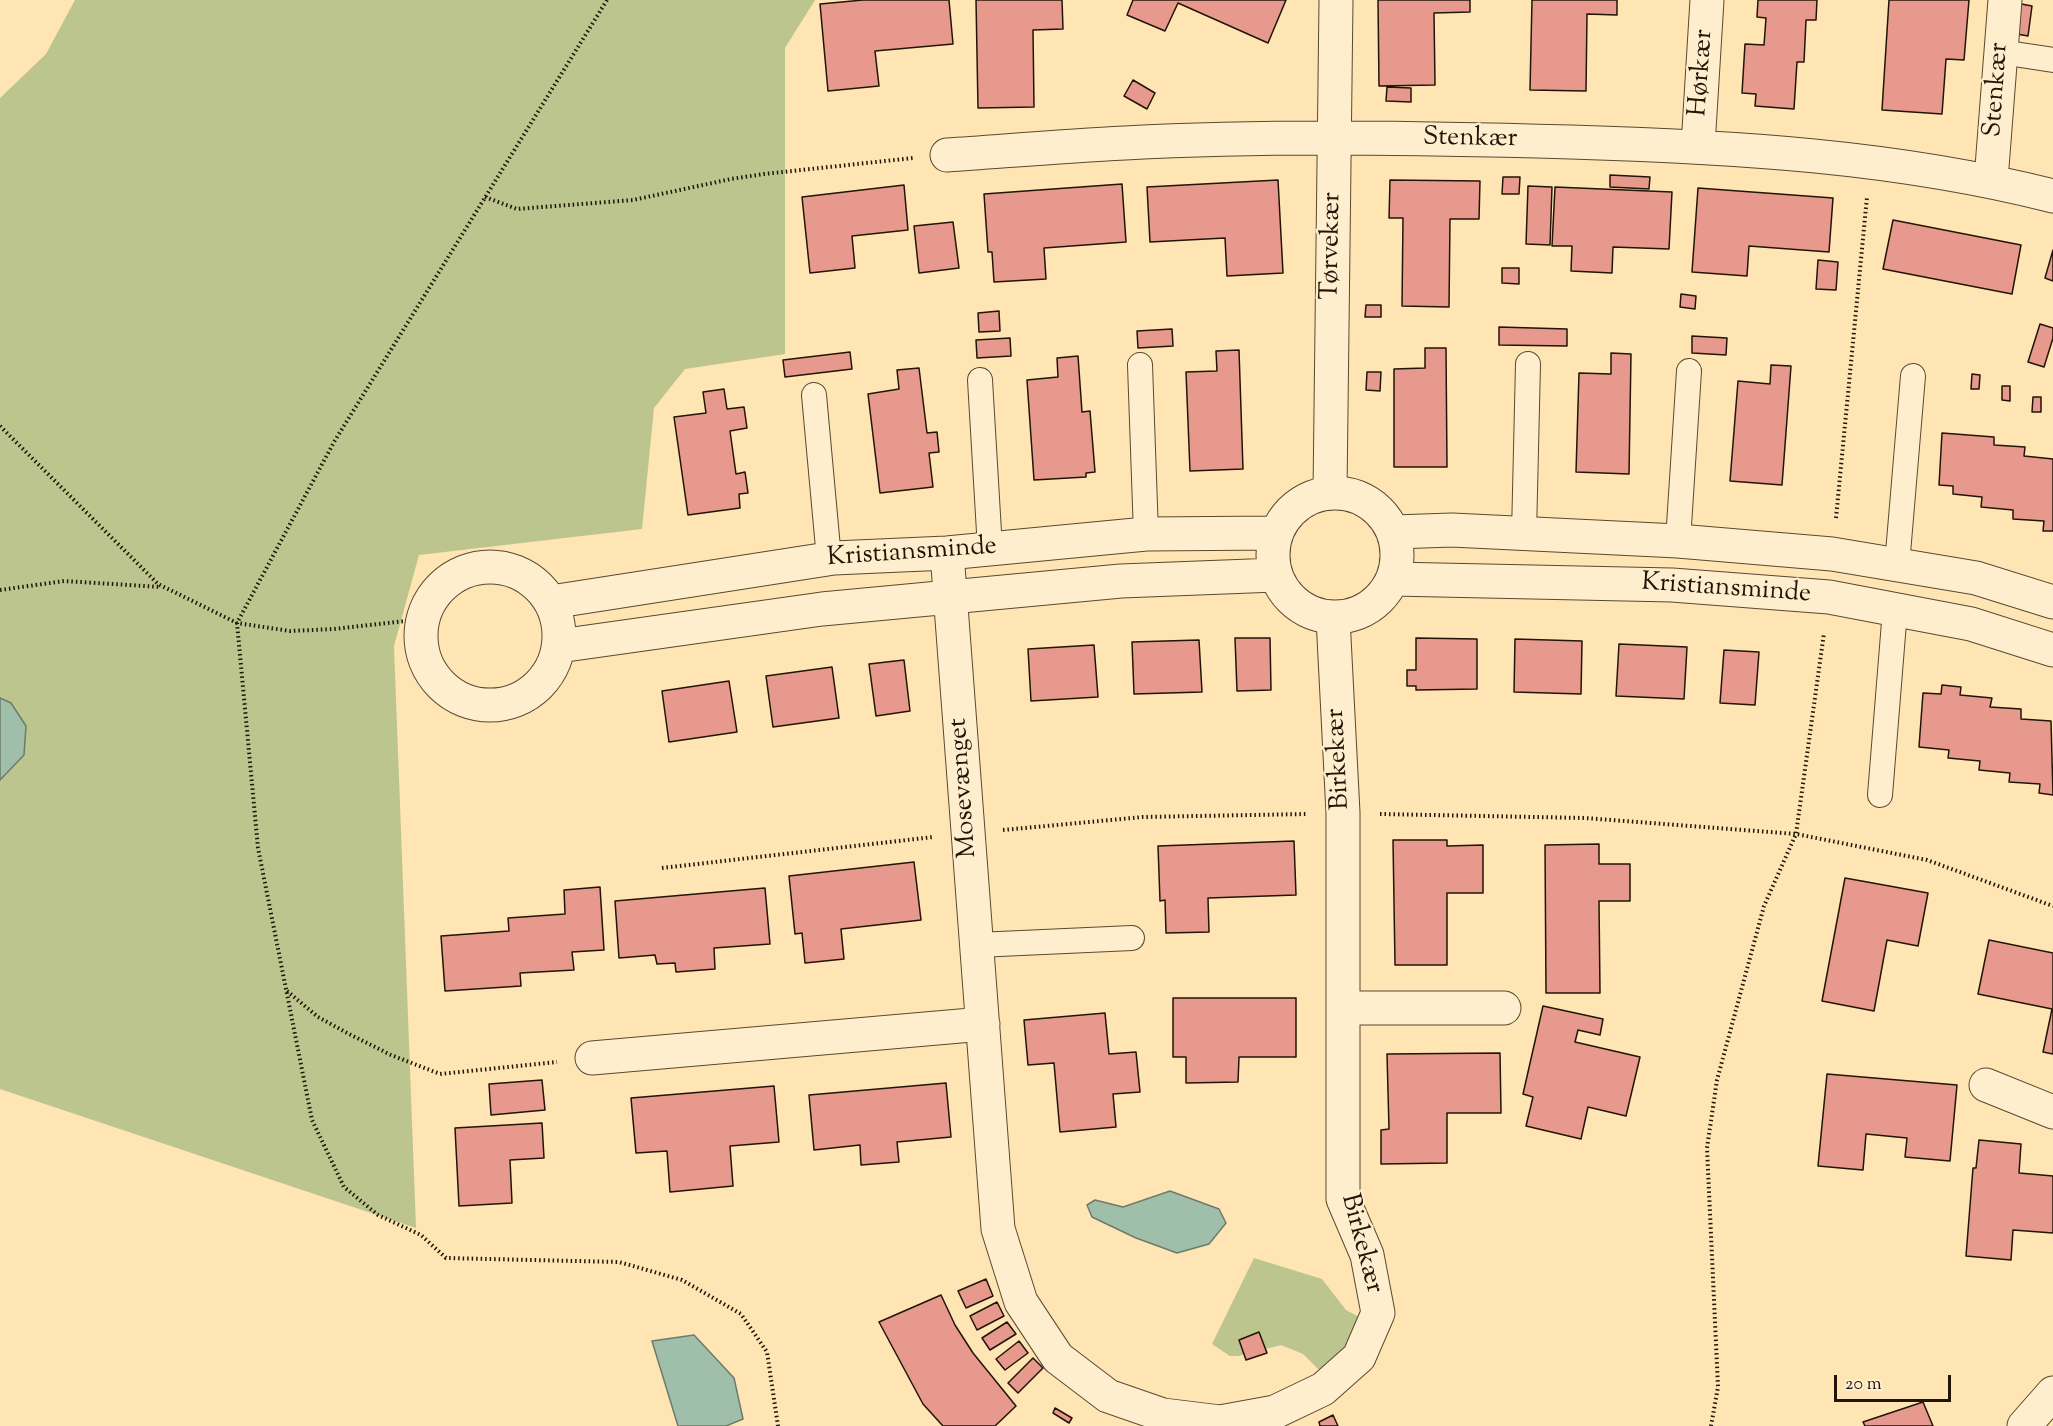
<!DOCTYPE html>
<meta charset="utf-8">
<style>
body{margin:0}
#map{position:relative;width:2053px;height:1426px;overflow:hidden;background:#fee5b3;font-family:"Sorts Mill Goudy",serif}
canvas{display:block}
.scale{position:absolute;left:1834px;top:1375px;width:117px;height:27px;box-sizing:border-box;border:3px solid #201506;border-top:0;padding-left:8px;font-size:18px;line-height:21px;white-space:nowrap;color:#201506;-webkit-text-stroke:4px #feeece;paint-order:stroke}
</style>
<div id="map">
<canvas width="2053" height="1426"></canvas>
<div class="scale">20 m</div>
</div>
<script>
const c = document.querySelector('canvas').getContext('2d');
c.lineJoin = 'round';
function fill(path, color) {
  c.fillStyle = color;
  c.fill(path, 'evenodd');
}
function stroke(path, color, width, dash) {
  c.strokeStyle = color;
  c.lineWidth = width;
  c.lineCap = dash ? 'butt' : 'round';
  c.setLineDash(dash || []);
  c.stroke(path);
}
function write(font, color, halo, rows, align = 'center') {
  c.font = font + ' "Sorts Mill Goudy",serif';
  c.lineWidth = 4.5;
  c.setLineDash([]);
  c.textBaseline = 'middle';
  c.strokeStyle = halo;
  c.fillStyle = color;
  for (const [text, x, y, turn = 0] of rows) {
    c.save();
    c.translate(x, y);
    c.rotate((+turn || 0) * Math.PI / 180);
    c.textAlign = isNaN(turn) ? turn : align;
    if (halo) c.strokeText(text, 0, 0);
    c.fillText(text, 0, 0);
    c.restore();
  }
}
fill(new Path2D(`
 M 75,0 L 815,0 L 785,48 L 785,354 L 685,369 L 654,408 L 642,529 L 419,555 L 394,646 L 416,1228 L 0,1089 L 0,98 L 46,54 Z
 M 1254,1258 L 1322,1279 L 1346,1310 L 1361,1318 L 1347,1346 L 1320,1371 L 1303,1354 L 1281,1345 L 1238,1356 L 1230,1356 L 1212,1344 Z`), '#bdc58f');
const water = new Path2D(`
 M 0,698 L 11,703 L 26,726 L 24,755 L 0,780 Z
 M 1170,1191 L 1219,1209 L 1226,1223 L 1209,1244 L 1177,1253 L 1136,1238 L 1092,1217 L 1087,1205 L 1095,1200 L 1123,1207 Z
 M 694,1335 L 734,1378 L 743,1419 L 726,1426 L 678,1426 L 652,1341 Z`);
fill(water, '#a0bfab');
stroke(water, '#6d7b69', 1.5);
const building = new Path2D(`
 M 863,0 L 949,0 L 953,44 L 875,51 L 879,86 L 828,91 L 820,4 Z
 M 976,0 L 1062,0 L 1063,29 L 1033,30 L 1034,107 L 978,108 Z
 M 1133,0 L 1286,0 L 1268,43 L 1178,3 L 1165,31 L 1127,15 Z
 M 1378,0 L 1470,0 L 1470,12 L 1434,13 L 1435,85 L 1379,86 Z
 M 1532,0 L 1617,0 L 1617,15 L 1587,14 L 1586,91 L 1530,90 Z
 M 1758,0 L 1817,0 L 1816,20 L 1806,20 L 1804,62 L 1797,62 L 1794,109 L 1755,106 L 1756,94 L 1742,93 L 1745,44 L 1764,45 L 1766,18 L 1757,17 Z
 M 1889,0 L 1969,0 L 1964,60 L 1946,59 L 1942,114 L 1882,110 Z
 M 2016,3 L 2032,6 L 2028,36 L 2011,33 Z
 M 1133,80 L 1155,93 L 1147,109 L 1124,96 Z
 M 1387,87 L 1411,88 L 1411,102 L 1386,101 Z
 M 1610,175 L 1650,177 L 1649,189 L 1610,187 Z
 M 1503,177 L 1520,177 L 1519,194 L 1502,194 Z
 M 1278,180 L 1283,273 L 1227,276 L 1225,238 L 1150,242 L 1147,187 Z
 M 1390,180 L 1480,181 L 1479,219 L 1450,219 L 1449,307 L 1402,306 L 1403,218 L 1389,218 Z
 M 1122,184 L 1126,242 L 1044,248 L 1046,279 L 994,282 L 992,252 L 988,252 L 984,194 Z
 M 904,185 L 908,230 L 852,236 L 855,268 L 810,273 L 802,197 Z
 M 1528,186 L 1552,187 L 1550,245 L 1526,244 Z
 M 1555,187 L 1672,192 L 1669,249 L 1613,247 L 1612,273 L 1571,271 L 1572,246 L 1552,246 Z
 M 1698,188 L 1833,198 L 1829,252 L 1749,246 L 1747,276 L 1692,272 Z
 M 1893,220 L 2021,245 L 2012,294 L 1883,269 Z
 M 953,222 L 959,268 L 919,273 L 914,226 Z
 M 2053,250 L 2053,281 L 2045,278 Z
 M 1818,260 L 1838,262 L 1836,290 L 1816,289 Z
 M 1502,268 L 1519,268 L 1519,284 L 1502,283 Z
 M 1681,294 L 1696,296 L 1695,309 L 1680,307 Z
 M 1366,305 L 1381,305 L 1381,317 L 1365,317 Z
 M 999,311 L 1000,331 L 979,332 L 978,313 Z
 M 2040,324 L 2053,328 L 2053,338 L 2044,367 L 2028,362 Z
 M 1499,327 L 1567,329 L 1567,346 L 1499,345 Z
 M 1172,329 L 1173,346 L 1138,348 L 1137,331 Z
 M 1692,336 L 1727,338 L 1726,355 L 1692,353 Z
 M 1010,338 L 1011,356 L 977,358 L 976,340 Z
 M 1425,348 L 1446,348 L 1447,467 L 1394,467 L 1394,369 L 1425,368 Z
 M 1239,350 L 1243,469 L 1190,471 L 1186,372 L 1217,371 L 1216,351 Z
 M 850,352 L 852,369 L 785,377 L 783,360 Z
 M 1611,353 L 1631,354 L 1629,474 L 1576,472 L 1579,373 L 1611,374 Z
 M 1078,356 L 1082,412 L 1090,411 L 1095,472 L 1086,473 L 1086,477 L 1034,480 L 1027,380 L 1058,377 L 1057,358 Z
 M 1771,365 L 1791,366 L 1782,485 L 1730,481 L 1738,381 L 1770,384 Z
 M 919,368 L 927,433 L 937,432 L 939,452 L 929,453 L 933,487 L 880,493 L 868,394 L 899,389 L 897,370 Z
 M 1367,372 L 1381,372 L 1380,391 L 1366,390 Z
 M 1972,374 L 1980,375 L 1979,389 L 1971,389 Z
 M 2002,386 L 2010,386 L 2010,401 L 2002,400 Z
 M 724,389 L 727,409 L 744,407 L 747,428 L 730,431 L 736,474 L 745,472 L 748,493 L 739,494 L 740,508 L 688,515 L 674,417 L 706,413 L 703,392 Z
 M 2033,397 L 2041,397 L 2041,412 L 2032,412 Z
 M 1942,433 L 1994,437 L 1994,445 L 2025,447 L 2024,456 L 2053,459 L 2053,531 L 2043,531 L 2044,521 L 2013,519 L 2013,510 L 1981,507 L 1982,497 L 1953,494 L 1953,486 L 1939,485 Z
 M 1235,638 L 1270,638 L 1271,690 L 1237,691 Z
 M 1416,638 L 1477,639 L 1477,689 L 1416,690 L 1416,686 L 1407,686 L 1407,670 L 1416,670 Z
 M 1515,639 L 1582,641 L 1581,694 L 1514,692 Z
 M 1199,640 L 1202,692 L 1134,694 L 1132,642 Z
 M 1619,644 L 1687,647 L 1684,699 L 1616,696 Z
 M 1094,645 L 1098,697 L 1031,701 L 1028,649 Z
 M 1724,650 L 1759,652 L 1755,705 L 1720,703 Z
 M 904,660 L 910,711 L 876,716 L 869,664 Z
 M 832,667 L 839,718 L 773,727 L 766,676 Z
 M 729,681 L 737,732 L 669,742 L 662,691 Z
 M 1942,685 L 1961,687 L 1960,695 L 1992,698 L 1990,707 L 2021,709 L 2021,719 L 2051,721 L 2053,795 L 2039,793 L 2040,784 L 2009,782 L 2010,773 L 1979,770 L 1980,761 L 1948,758 L 1949,750 L 1919,747 L 1923,693 L 1941,694 Z
 M 1393,840 L 1447,840 L 1447,846 L 1483,845 L 1483,893 L 1447,893 L 1447,965 L 1395,965 Z
 M 1294,841 L 1296,895 L 1208,898 L 1209,932 L 1166,933 L 1165,900 L 1160,901 L 1158,846 Z
 M 1599,844 L 1599,864 L 1630,864 L 1630,901 L 1599,901 L 1600,993 L 1546,993 L 1545,845 Z
 M 914,862 L 921,920 L 841,929 L 844,959 L 805,963 L 802,933 L 795,934 L 789,876 Z
 M 1845,878 L 1928,893 L 1918,946 L 1887,940 L 1874,1011 L 1822,1001 Z
 M 600,887 L 604,950 L 572,952 L 574,970 L 520,973 L 521,986 L 445,991 L 441,936 L 509,931 L 508,918 L 565,914 L 564,890 Z
 M 765,888 L 770,944 L 714,948 L 715,969 L 676,972 L 675,963 L 657,964 L 655,955 L 619,958 L 615,901 Z
 M 1989,940 L 2053,953 L 2053,1054 L 2043,1052 L 2052,1009 L 1978,994 Z
 M 1173,998 L 1296,998 L 1296,1057 L 1239,1057 L 1238,1082 L 1186,1083 L 1186,1057 L 1173,1057 Z
 M 1543,1006 L 1603,1019 L 1600,1035 L 1578,1030 L 1575,1042 L 1640,1057 L 1626,1116 L 1588,1107 L 1581,1139 L 1526,1126 L 1533,1097 L 1523,1094 Z
 M 1105,1013 L 1109,1054 L 1136,1052 L 1140,1092 L 1113,1094 L 1116,1127 L 1060,1132 L 1054,1063 L 1028,1065 L 1024,1020 Z
 M 1500,1053 L 1501,1113 L 1447,1113 L 1447,1163 L 1381,1164 L 1381,1130 L 1389,1129 L 1387,1054 Z
 M 1827,1074 L 1957,1085 L 1950,1161 L 1905,1157 L 1907,1138 L 1866,1134 L 1863,1170 L 1818,1166 Z
 M 542,1080 L 545,1110 L 491,1115 L 489,1084 Z
 M 946,1083 L 951,1137 L 897,1142 L 899,1162 L 861,1165 L 860,1145 L 814,1150 L 809,1095 Z
 M 774,1086 L 779,1142 L 730,1146 L 733,1186 L 670,1192 L 667,1151 L 636,1153 L 631,1098 Z
 M 542,1123 L 544,1158 L 510,1160 L 512,1203 L 459,1206 L 455,1128 Z
 M 1979,1140 L 2021,1144 L 2019,1173 L 2053,1176 L 2053,1233 L 2013,1230 L 2011,1260 L 1966,1256 L 1973,1168 L 1976,1168 Z
 M 986,1279 L 993,1296 L 966,1308 L 958,1291 Z
 M 941,1295 L 955,1325 L 973,1353 L 1016,1406 L 995,1426 L 943,1426 L 923,1404 L 879,1322 Z
 M 997,1302 L 1004,1316 L 977,1330 L 970,1316 Z
 M 1007,1322 L 1016,1334 L 990,1350 L 982,1338 Z
 M 1259,1332 L 1267,1353 L 1246,1360 L 1239,1340 Z
 M 1019,1341 L 1028,1353 L 1005,1370 L 996,1359 Z
 M 1033,1358 L 1043,1368 L 1018,1393 L 1008,1383 Z
 M 1923,1402 L 1933,1426 L 1865,1426 L 1863,1422 Z
 M 1055,1408 L 1072,1418 L 1069,1423 L 1053,1413 Z
 M 1333,1415 L 1338,1426 L 1320,1426 L 1319,1422 Z`);
fill(building, '#e8998d');
stroke(building, '#201506', 1.5);
const service = new Path2D(`
 M 2001,52 L 2053,60
 M 1140,365 L 1146,534
 M 980,380 L 990,549
 M 814,395 L 829,559
 M 1524,534 L 1528,364
 M 1678,541 L 1689,371
 M 1897,565 L 1913,376
 M 1880,795 L 1895,610
 M 977,945 L 1132,938`);
const minor = new Path2D(`
 M 1698,146 L 1707,0
 M 947,155 C 1006,151 1065,146 1125,143 C 1273,135 1423,138 1571,142 C 1733,147 1895,156 2053,196
 M 1991,180 L 2005,0
 M 1330,492 L 1336,0
 M1273 555a62 62 0 1 1 124 0a62 62 0 1 1-124 0Z
 M 1394,532 L 1452,530 L 1678,541 L 1832,554 L 1976,578 L 2053,602
 M 947,553 L 998,1229 L 1021,1302 L 1058,1358 L 1108,1396 L 1163,1415 L 1220,1422 L 1275,1412 L 1323,1389 L 1359,1357 L 1378,1313 L 1367,1255 L 1343,1199 L 1343,813 L 1333,618
 M421 636a69 69 0 1 1 138 0a69 69 0 1 1-138 0Z
 M 1393,579 L 1672,585 L 1829,597 L 1971,624 L 2053,650
 M 551,602 L 834,558 L 947,553 L 1146,534 L 1276,533
 M 559,646 L 822,609 L 1121,581 L 1276,575
 M 1343,1008 L 1504,1008
 M 592,1058 L 983,1024
 M 1986,1085 L 2053,1112
 M 2024,1426 L 2053,1393`);
stroke(service, '#584931', 26);
stroke(minor, '#584931', 35);
stroke(new Path2D(`
 M 607,0 L 334,442 L 237,623 L 258,848 L 312,1120 L 344,1187 L 378,1215 L 421,1235 L 446,1258 L 619,1262 L 682,1280 L 741,1314 L 767,1352 L 778,1426
 M 485,197 L 517,209 L 633,200 L 731,179 L 764,174 L 913,158
 M 0,426 L 158,584 L 237,623 L 290,631 L 334,629 L 423,619
 M 1836,518 L 1867,197
 M 0,590 L 64,581 L 161,587
 M 1380,814 L 1585,818 L 1796,834 L 1927,860 L 2053,906
 M 1003,830 L 1143,817 L 1307,814
 M 662,868 L 933,837
 M 287,991 L 318,1017 L 349,1034 L 391,1055 L 440,1074 L 557,1062
 M 1711,1426 L 1718,1387 L 1707,1148 L 1717,1080 L 1764,906 L 1796,834 L 1824,633`), '#201506', 4, [1.5, 3]);
stroke(service, '#feeece', 24);
stroke(minor, '#feeece', 33);
write('26px', '#201506', '#feeece', [
 ["Hørkær",1703,73,-86],
 ["Stenkær",1998,90,-86],
 ["Stenkær",1470,140,1],
 ["Tørvekær",1333,246,-89],
 ["Kristiansminde",912,554,-4],
 ["Kristiansminde",1726,590,4],
 ["Birkekær",1340,759,-93],
 ["Mosevænget",965,788,-94],
 ["Birkekær",1360,1244,75]
]);
</script>
